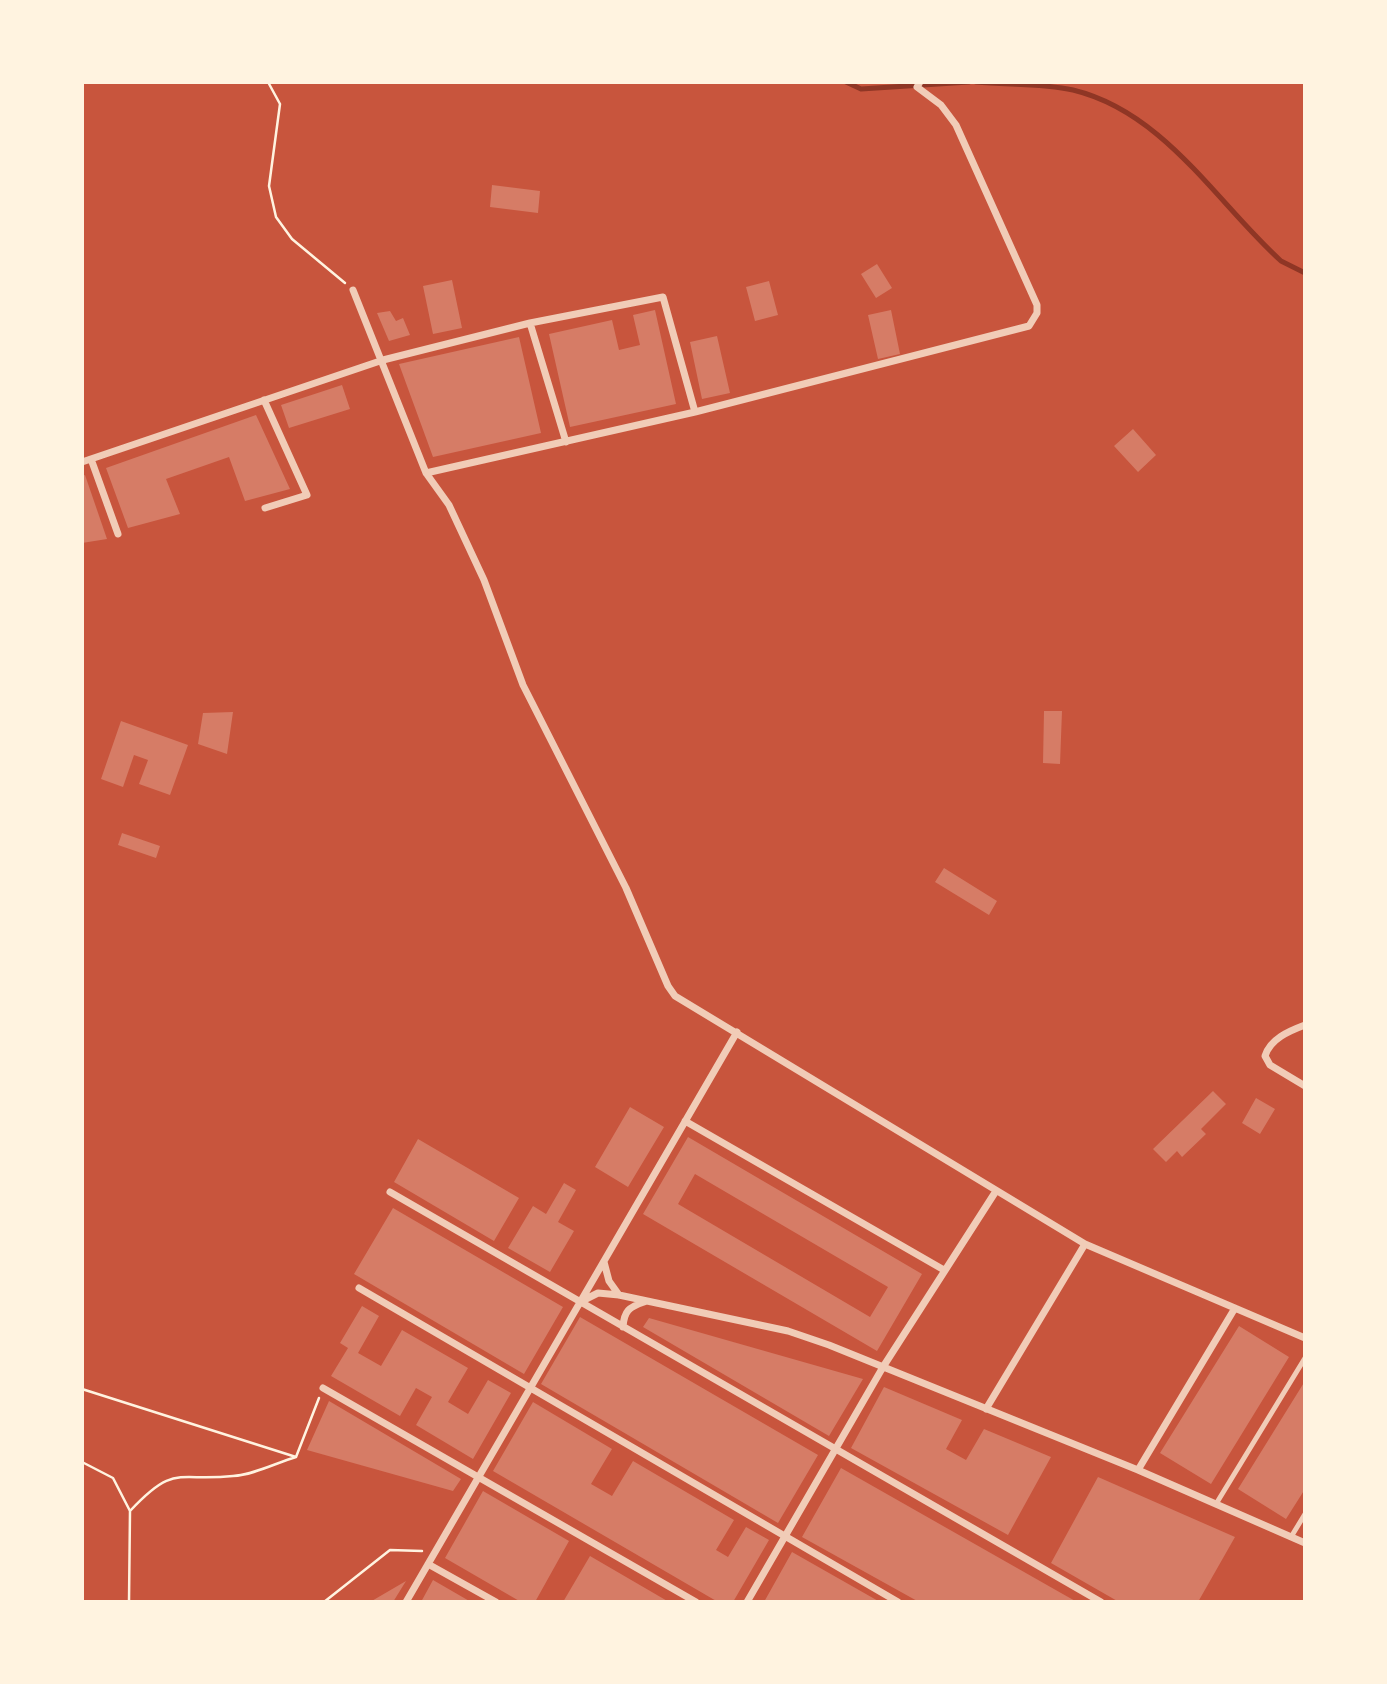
<!DOCTYPE html>
<style>
body{margin:0}
#map{position:relative;width:1387px;height:1684px;overflow:hidden;background:#c8553d;font-family:"Asap Condensed",sans-serif}
canvas{display:block}
.frame{position:absolute;inset:0;border:84px solid #fff3e0;pointer-events:none}
</style>
<div id="map">
<canvas width="1387" height="1684"></canvas>
<div class="frame"></div>
</div>
<script>
const c = document.querySelector('canvas').getContext('2d');
c.lineJoin = 'round';
function stroke(path, color, width, dash) {
  c.strokeStyle = color;
  c.lineWidth = width;
  c.lineCap = dash ? 'butt' : 'round';
  c.setLineDash(dash || []);
  c.stroke(path);
}
function fill(path, color) {
  c.fillStyle = color;
  c.fill(path, 'evenodd');
}
stroke(new Path2D(`
 M 846,82 L 861,89 L 969,82
 M 976,82 C 1007,85 1042,83 1073,90 C 1164,112 1216,202 1281,261 L 1305,273`), '#8f3625', 5);
fill(new Path2D(`
 M 492,185 L 540,191 L 538,213 L 490,207 Z
 M 877,264 L 892,288 L 876,298 L 861,274 Z
 M 452,280 L 462,328 L 433,334 L 423,286 Z
 M 769,281 L 778,315 L 755,321 L 746,287 Z
 M 655,310 L 676,404 L 570,427 L 549,334 L 612,320 L 619,350 L 640,345 L 633,315 Z
 M 891,310 L 900,354 L 878,359 L 868,315 Z
 M 390,311 L 396,321 L 403,318 L 410,335 L 389,341 L 377,313 Z
 M 717,336 L 730,393 L 702,399 L 690,342 Z
 M 519,337 L 541,433 L 433,457 L 399,364 Z
 M 342,385 L 350,409 L 289,428 L 281,405 Z
 M 256,415 L 290,489 L 245,501 L 229,457 L 166,479 L 180,514 L 128,528 L 106,468 Z
 M 1133,429 L 1156,455 L 1138,472 L 1114,446 Z
 M 85,475 L 107,539 L 82,543 L 82,476 Z
 M 1044,711 L 1062,711 L 1060,764 L 1043,763 Z
 M 233,712 L 227,754 L 198,744 L 203,713 Z
 M 121,721 L 188,745 L 170,795 L 139,784 L 148,760 L 134,755 L 123,787 L 101,779 Z
 M 122,833 L 160,846 L 156,858 L 118,845 Z
 M 944,868 L 997,901 L 989,915 L 935,882 Z
 M 1213,1091 L 1226,1104 L 1201,1129 L 1206,1134 L 1182,1157 L 1177,1151 L 1166,1162 L 1153,1149 Z
 M 1256,1098 L 1275,1109 L 1260,1134 L 1242,1123 Z
 M 630,1107 L 664,1127 L 628,1187 L 595,1167 Z
 M 688,1137 L 922,1274 L 877,1351 L 643,1214 ZM 695,1174 L 888,1287 L 870,1317 L 678,1204 Z
 M 418,1139 L 519,1198 L 494,1241 L 394,1182 Z
 M 564,1183 L 576,1190 L 558,1222 L 574,1231 L 550,1272 L 508,1248 L 533,1206 L 546,1214 Z
 M 393,1208 L 563,1307 L 524,1374 L 354,1274 Z
 M 362,1306 L 379,1316 L 358,1353 L 381,1366 L 402,1330 L 468,1368 L 448,1402 L 468,1414 L 488,1380 L 511,1393 L 473,1459 L 416,1425 L 432,1397 L 416,1388 L 400,1416 L 331,1376 L 348,1348 L 340,1343 Z
 M 580,1317 L 818,1455 L 778,1523 L 541,1384 Z
 M 649,1318 L 863,1379 L 829,1436 L 643,1327 Z
 M 1239,1326 L 1289,1357 L 1211,1484 L 1160,1453 Z
 M 1305,1381 L 1305,1489 L 1286,1519 L 1238,1489 Z
 M 884,1387 L 962,1420 L 946,1449 L 966,1460 L 984,1429 L 1051,1457 L 1008,1535 L 851,1448 Z
 M 329,1401 L 461,1479 L 453,1491 L 307,1450 Z
 M 533,1402 L 612,1449 L 591,1484 L 612,1496 L 633,1461 L 734,1520 L 716,1550 L 728,1557 L 746,1527 L 769,1540 L 733,1602 L 718,1602 L 493,1471 Z
 M 841,1468 L 1061,1593 L 1077,1602 L 919,1602 L 802,1537 Z
 M 1098,1477 L 1235,1537 L 1198,1602 L 1119,1602 L 1051,1563 Z
 M 483,1491 L 569,1541 L 535,1602 L 521,1602 L 445,1558 Z
 M 792,1552 L 880,1602 L 764,1602 Z
 M 590,1556 L 669,1602 L 563,1602 Z
 M 433,1580 L 471,1602 L 421,1602 Z
 M 406,1581 L 393,1602 L 370,1602 Z`), '#d67c66');
stroke(new Path2D(`
 M 268,82 L 280,104 L 269,186 L 276,217 L 292,239 L 345,283
 M 82,1389 L 296,1457 L 319,1398
 M 82,1462 L 113,1478 L 130,1511 L 129,1602
 M 130,1511 C 175,1463 177,1482 233,1476 C 253,1475 276,1463 296,1457
 M 324,1602 L 390,1550 L 422,1551`), '#fff3e0', 2.5);
stroke(new Path2D(`
 M 1216,1504 L 1305,1358
 M 1291,1537 L 1305,1514`), '#f1ccb7', 5);
stroke(new Path2D(`
 M 353,290 L 426,473 L 449,505 L 484,580 L 523,685 L 626,888 L 668,986 L 675,996 L 1085,1244 L 1305,1338
 M 530,323 L 566,442
 M 264,400 L 307,495 L 265,508
 M 91,459 L 118,534
 M 82,462 L 383,360 L 530,323 L 663,297 L 695,412
 M 426,473 L 695,412 L 1029,326 L 1037,313 L 1037,305 L 956,125 L 941,105 L 917,87 L 920,82
 M 1305,1025 C 1289,1031 1270,1039 1265,1056 L 1270,1065 L 1305,1086
 M 685,1121 L 944,1270
 M 390,1192 L 1101,1602
 M 604,1262 L 609,1281 L 619,1295
 M 359,1288 L 898,1602
 M 580,1302 L 598,1293 L 619,1295 L 788,1331 L 829,1345 L 1138,1470 L 1305,1543
 M 623,1327 C 624,1311 629,1307 644,1302
 M 323,1388 L 696,1602
 M 986,1409 L 1085,1244
 M 1138,1470 L 1235,1308
 M 428,1564 L 496,1602
 M 406,1602 L 737,1032
 M 747,1602 L 883,1367 L 996,1191`), '#f1ccb7', 7);
</script>
